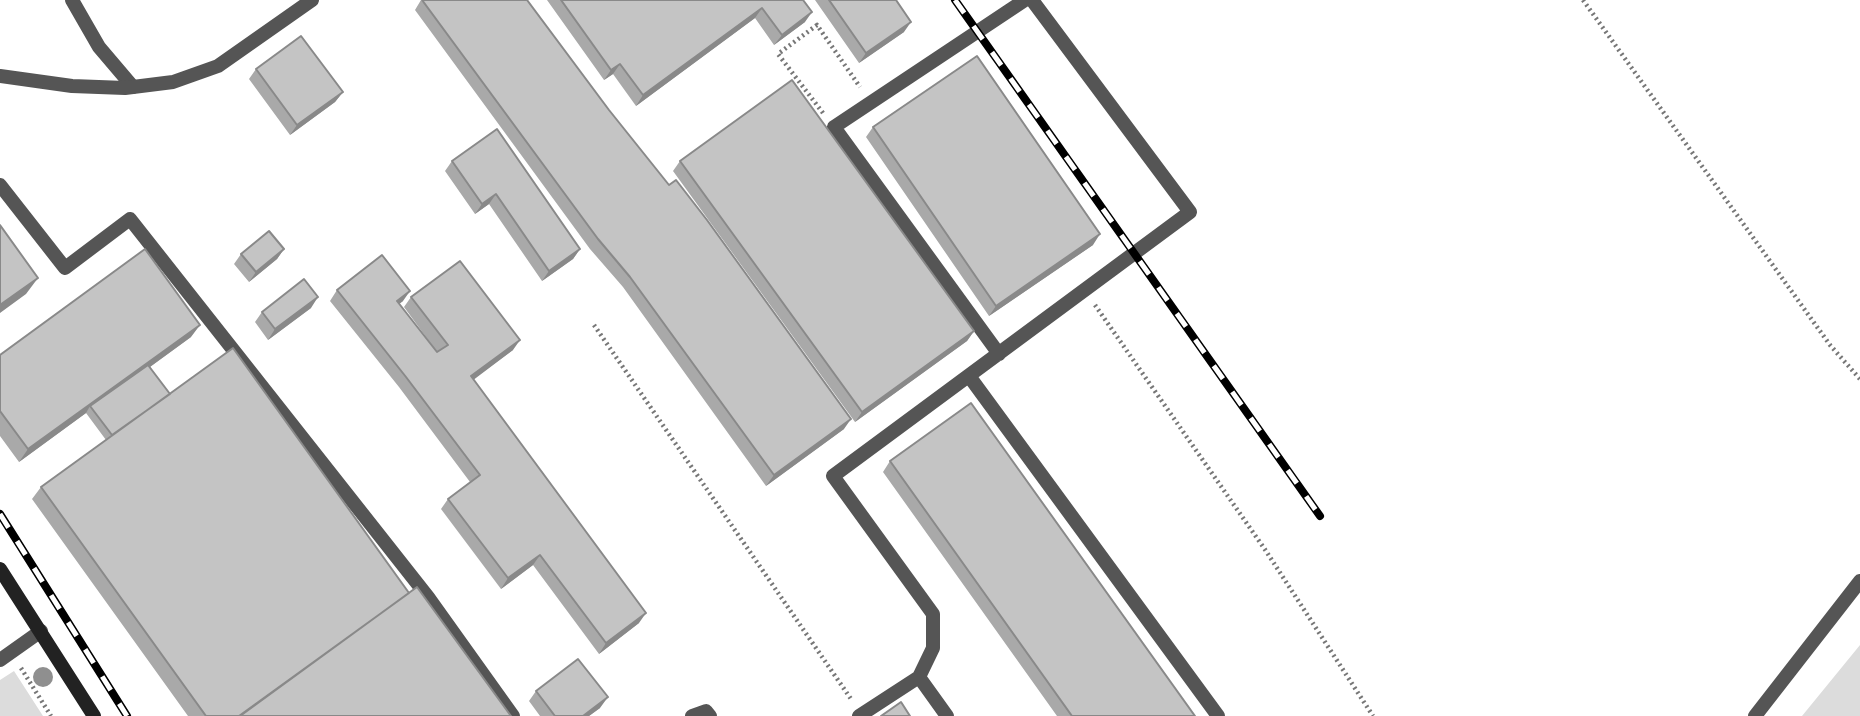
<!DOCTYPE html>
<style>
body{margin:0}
canvas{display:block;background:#fff}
</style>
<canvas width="1860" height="716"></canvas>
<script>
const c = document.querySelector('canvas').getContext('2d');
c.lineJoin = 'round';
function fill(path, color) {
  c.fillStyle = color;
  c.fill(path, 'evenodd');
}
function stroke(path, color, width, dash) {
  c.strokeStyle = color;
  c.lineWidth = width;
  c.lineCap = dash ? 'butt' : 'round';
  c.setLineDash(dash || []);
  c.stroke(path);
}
fill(new Path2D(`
 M 1860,645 L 1860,716 L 1802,716 Z
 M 14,671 L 43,716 L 0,716 L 0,680 Z`), '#dcdcdc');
stroke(new Path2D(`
 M 1583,0 L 1830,345 L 1860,379
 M 823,113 L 778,54 L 817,25 L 860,87
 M 1095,305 L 1266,551 L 1373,716
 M 594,325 L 851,699
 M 21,668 L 51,716`), '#777', 4.5, [2, 3.5]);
stroke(new Path2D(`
 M 72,0 L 99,47 L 133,87
 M 0,185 L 65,268 L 130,219 L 428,597 L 513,716
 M 999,354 L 834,127 L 1025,0
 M 969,376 L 1218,716
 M 0,660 L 41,631
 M 919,677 L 947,716
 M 692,716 L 706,711 L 710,716
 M 859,716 L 919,677 L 933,648 L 933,614 L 833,476 L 1190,212 L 1032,0
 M 1755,716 L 1860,581`), '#555', 14);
stroke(new Path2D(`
 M 0,76 L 72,86 L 125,88 L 173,82 L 218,66 L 312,0`), '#555', 14);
stroke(new Path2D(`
 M 0,569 L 94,716`), '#222', 14);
const rail = new Path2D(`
 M 955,0 L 1320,516
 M 0,514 L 127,716`);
stroke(rail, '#000', 8);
stroke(rail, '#fff', 5, [16]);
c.fillStyle = '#8f8f8f';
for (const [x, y] of [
 [43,677]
]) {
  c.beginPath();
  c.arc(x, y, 10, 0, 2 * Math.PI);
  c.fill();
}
fill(new Path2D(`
 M 421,0 L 844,429 L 766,486 L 623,287 L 590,249 L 415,10 Z
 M 547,0 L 803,0 L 805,22 L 774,45 L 755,18 L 636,106 L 613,74 L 604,80 Z
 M 815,0 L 896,0 L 904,32 L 859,63 Z
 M 256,69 L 343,92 L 335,102 L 290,135 L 249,79 Z
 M 873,127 L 1093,245 L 989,316 L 866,137 Z
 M 452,161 L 580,249 L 573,259 L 542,281 L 489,204 L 475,214 L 445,171 Z
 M 680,161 L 974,331 L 967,341 L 855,422 L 673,171 Z
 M 284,249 L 277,259 L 249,282 L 234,264 L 241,254 Z
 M 337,290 L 403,301 L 399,304 L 437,352 L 404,307 L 411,297 L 513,350 L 473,379 L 639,623 L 599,654 L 533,565 L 501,589 L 441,509 L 448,499 L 470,482 L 399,387 L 330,301 Z
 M 311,308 L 268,340 L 255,322 L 262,312 Z
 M 191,337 L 150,367 L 170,394 L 409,593 L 511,716 L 188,716 L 32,499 L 41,487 L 106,440 L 86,413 L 19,462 L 0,436 L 0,355 Z
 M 890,461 L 1195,716 L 1057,716 L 883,472 Z
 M 536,691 L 600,708 L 589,716 L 540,716 L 529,701 Z`), '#a9a9a9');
fill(new Path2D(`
 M 762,8 L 755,18 L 636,106 L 643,95 Z
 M 812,12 L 805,22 L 774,45 L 782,35 Z
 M 911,22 L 904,32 L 859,63 L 866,53 Z
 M 620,64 L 613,74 L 604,80 L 611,70 Z
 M 343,92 L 335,102 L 290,135 L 297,125 Z
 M 496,194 L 489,204 L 475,214 L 482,204 Z
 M 1100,234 L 1093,245 L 989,316 L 996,306 Z
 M 284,249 L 277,259 L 249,282 L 256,272 Z
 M 580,249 L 573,259 L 542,281 L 549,271 Z
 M 38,278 L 26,294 L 0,313 L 0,305 Z
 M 410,291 L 403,301 L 390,311 L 397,301 Z
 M 318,297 L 311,308 L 268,340 L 275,329 Z
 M 200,325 L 191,337 L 92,409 L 90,406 L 86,413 L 19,462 L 28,449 Z
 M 974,331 L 967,341 L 855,422 L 862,412 Z
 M 520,340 L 513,350 L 464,387 L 471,376 Z
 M 851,419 L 844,429 L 766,486 L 774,475 Z
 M 540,555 L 533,565 L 501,589 L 508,578 Z
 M 646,613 L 639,623 L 599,654 L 606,643 Z
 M 608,697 L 600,708 L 589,716 L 583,716 Z`), '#898989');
const building = new Path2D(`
 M 422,0 L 527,0 L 609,110 L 669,185 L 676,180 L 707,220 L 851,419 L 774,475 L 630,277 L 598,239 Z
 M 561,0 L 803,0 L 812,12 L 782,35 L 762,8 L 643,95 L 620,64 L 611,70 Z
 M 829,0 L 896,0 L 911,22 L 866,53 Z
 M 301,36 L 343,92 L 297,125 L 256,69 Z
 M 977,56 L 1100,234 L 996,306 L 873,127 Z
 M 792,80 L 974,331 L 862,412 L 680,161 Z
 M 497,129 L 580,249 L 549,271 L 496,194 L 482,204 L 452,161 Z
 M 0,225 L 38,278 L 0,305 Z
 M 269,231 L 284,249 L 256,272 L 241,254 Z
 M 145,249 L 200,325 L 28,449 L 0,411 L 0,355 Z
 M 382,255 L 410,291 L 397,301 L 437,352 L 448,345 L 411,297 L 460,261 L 520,340 L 471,376 L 646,613 L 606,643 L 540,555 L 508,578 L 448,499 L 480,475 L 406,377 L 337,290 Z
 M 304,279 L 318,297 L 275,329 L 262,312 Z
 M 233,348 L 409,593 L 239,716 L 206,716 L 41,487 Z
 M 148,365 L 170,394 L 112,435 L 90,406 Z
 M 971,403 L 1195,716 L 1072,716 L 890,461 Z
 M 417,587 L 511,716 L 240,716 Z
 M 578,659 L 608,697 L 583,716 L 555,716 L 536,691 Z
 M 901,702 L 910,716 L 881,716 Z`);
fill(building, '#c4c4c4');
stroke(building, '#898989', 2);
</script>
